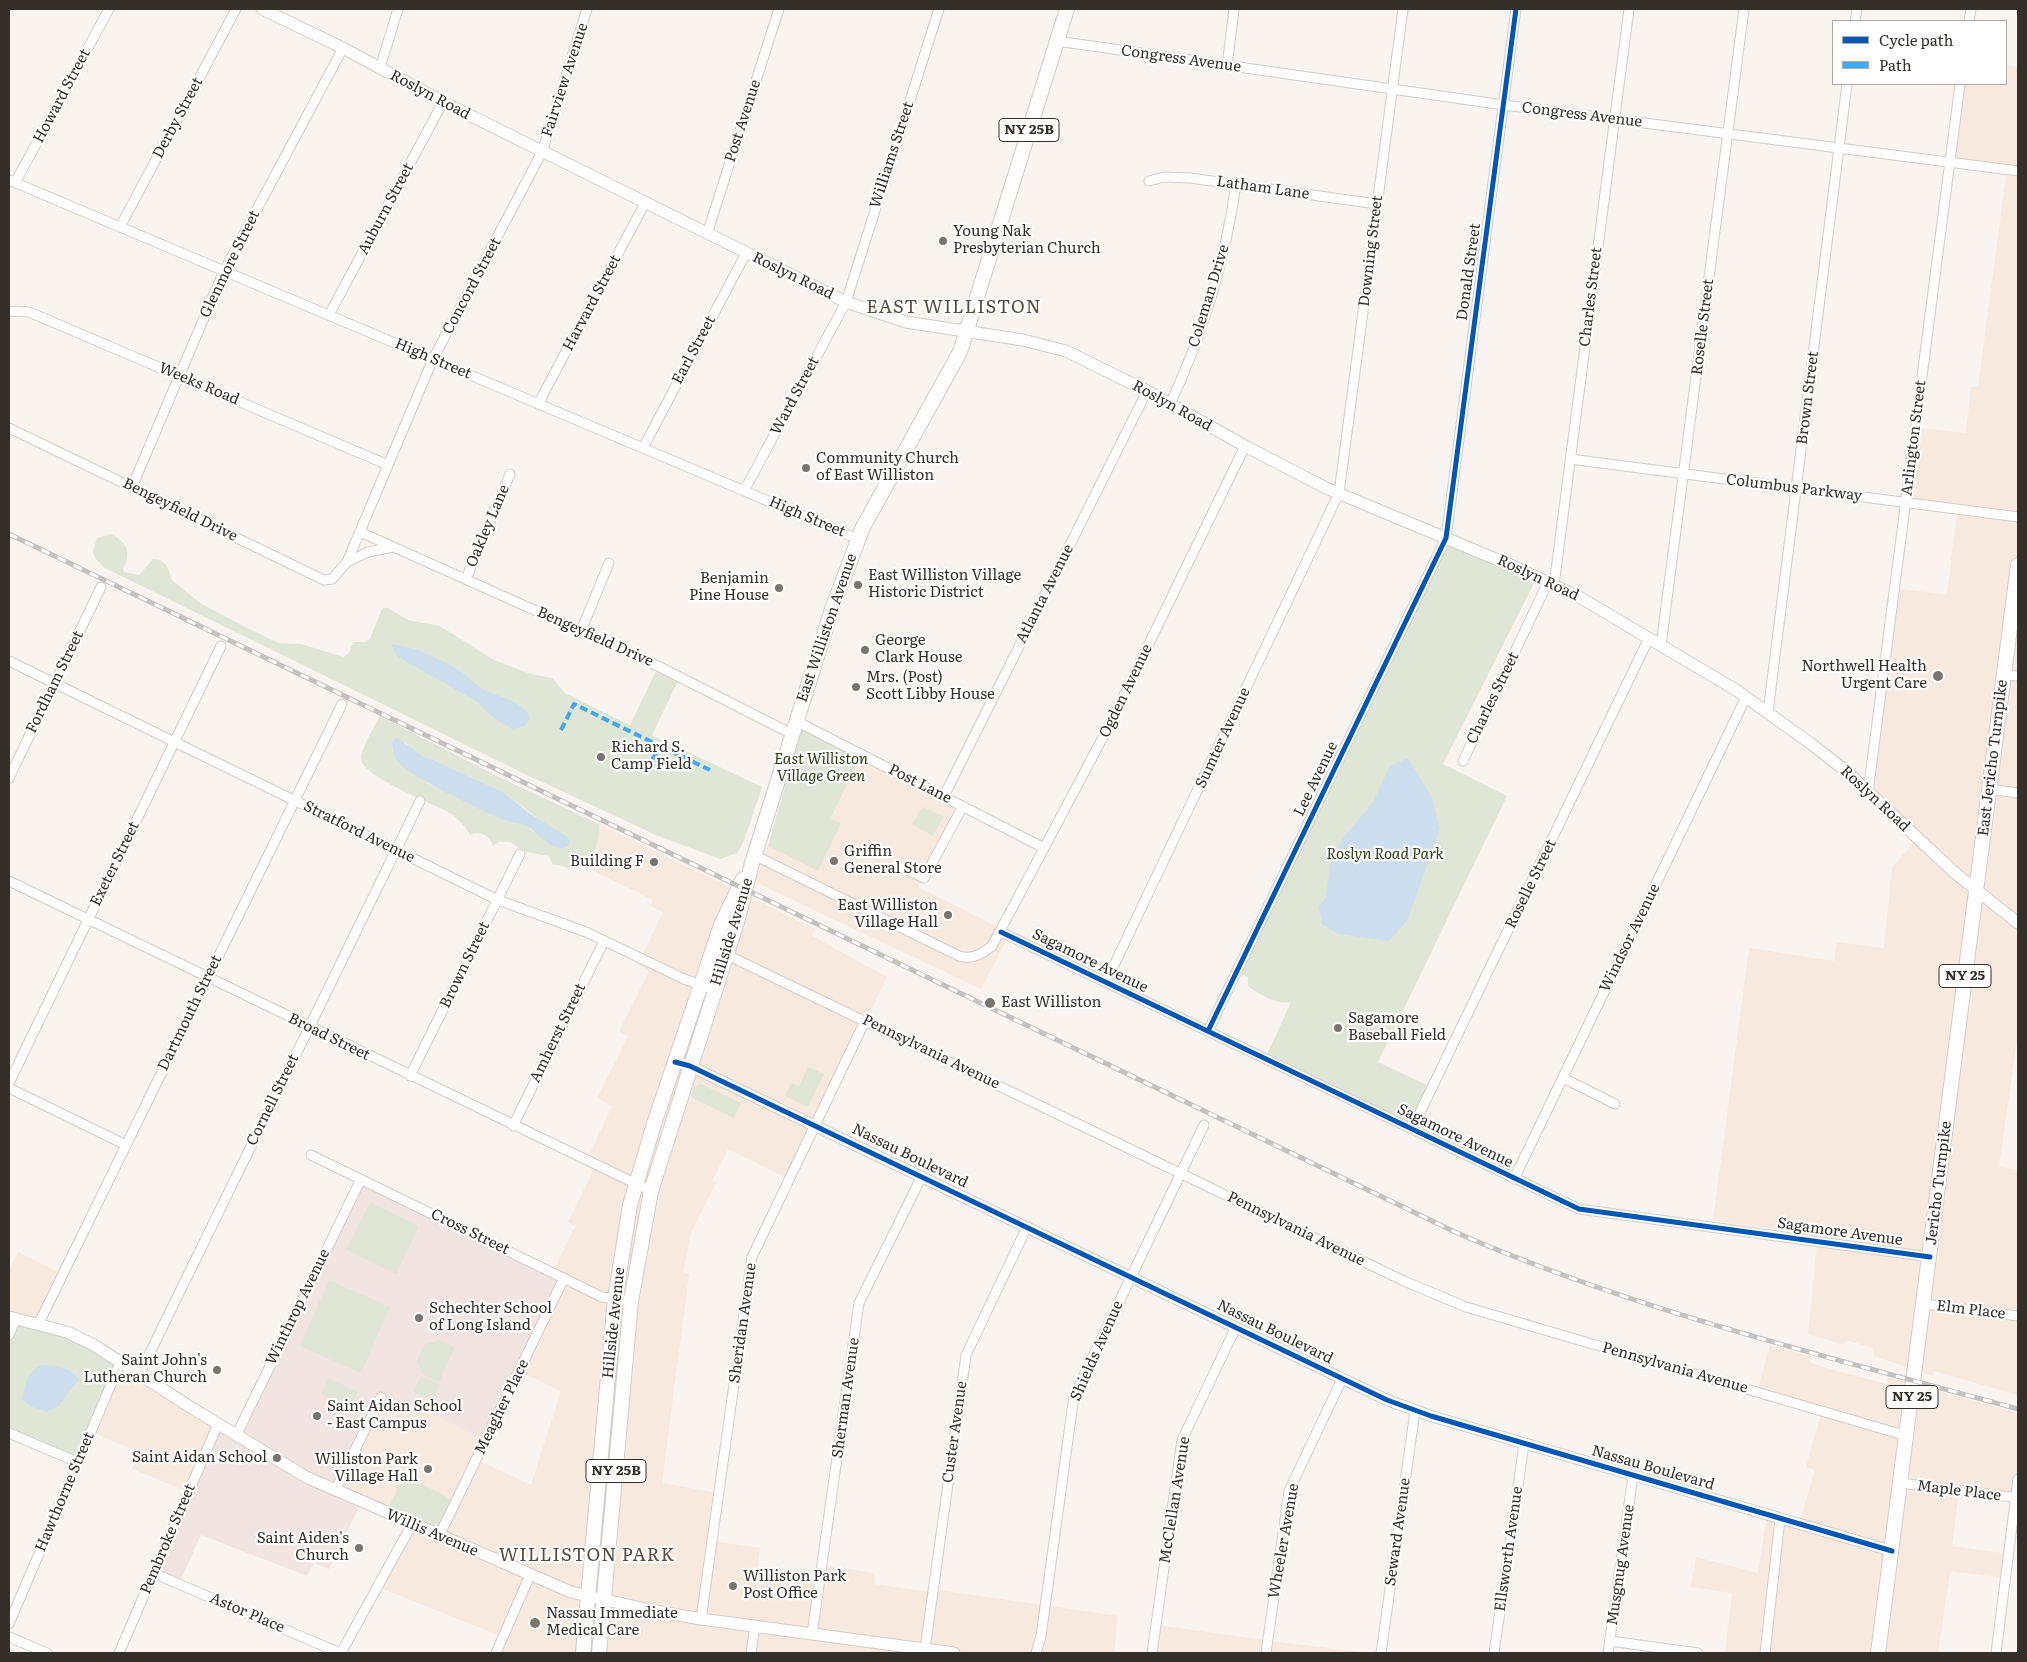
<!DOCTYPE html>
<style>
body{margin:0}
#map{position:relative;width:2027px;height:1662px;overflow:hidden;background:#f9f4ef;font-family:Literata,serif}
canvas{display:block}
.frame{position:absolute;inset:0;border:10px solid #352f2a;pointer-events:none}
.legend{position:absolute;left:1832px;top:20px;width:175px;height:65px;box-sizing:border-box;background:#fff;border:1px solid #aeacaa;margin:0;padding:6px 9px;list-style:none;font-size:15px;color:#352f2a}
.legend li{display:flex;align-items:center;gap:10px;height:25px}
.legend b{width:25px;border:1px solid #aeacaa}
</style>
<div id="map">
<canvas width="2027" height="1662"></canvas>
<div class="frame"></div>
<ul class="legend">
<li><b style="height:6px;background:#0057b8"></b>Cycle path</li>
<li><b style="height:6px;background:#3fa9f5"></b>Path</li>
</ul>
</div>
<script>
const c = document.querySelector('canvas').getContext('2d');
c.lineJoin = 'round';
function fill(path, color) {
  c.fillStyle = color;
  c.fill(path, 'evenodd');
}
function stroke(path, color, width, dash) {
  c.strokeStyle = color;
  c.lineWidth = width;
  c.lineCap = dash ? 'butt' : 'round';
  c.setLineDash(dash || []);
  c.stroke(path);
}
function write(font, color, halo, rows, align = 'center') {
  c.font = font + ' Literata,serif';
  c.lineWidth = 4.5;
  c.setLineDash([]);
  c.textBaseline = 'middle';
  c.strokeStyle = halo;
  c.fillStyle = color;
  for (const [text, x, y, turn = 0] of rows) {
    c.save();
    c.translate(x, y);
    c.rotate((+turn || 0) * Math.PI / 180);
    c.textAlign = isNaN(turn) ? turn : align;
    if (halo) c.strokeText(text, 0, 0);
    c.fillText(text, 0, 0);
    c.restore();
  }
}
fill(new Path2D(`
 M 2006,65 L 2018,67 L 2018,1031 L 1999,1167 L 2018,1170 L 2018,1395 L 1934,1371 L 1933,1376 L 1874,1356 L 1874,1348 L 1846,1340 L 1844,1345 L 1808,1334 L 1818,1234 L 1713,1221 L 1749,948 L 1834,961 L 1837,942 L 1884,948 L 1892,867 L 1917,839 L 1868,792 L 1896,588 L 1947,595 L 1957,510 L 1908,504 L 1918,428 L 1966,433 L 1971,387 L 1978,387 L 2007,169 L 1952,161 L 1962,84 L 2006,84 Z
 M 861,756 L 960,806 L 918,887 L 1010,933 L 981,989 L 755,882 L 768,846 L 818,870 L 841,823 L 831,818 Z
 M 599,824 L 815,929 L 812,936 L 887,977 L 789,1179 L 728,1149 L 712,1181 L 716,1183 L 691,1233 L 683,1273 L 689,1274 L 662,1483 L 718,1493 L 712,1541 L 760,1548 L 757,1569 L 820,1577 L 822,1565 L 875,1573 L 874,1584 L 931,1592 L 932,1589 L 1118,1616 L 1114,1653 L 496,1653 L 503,1637 L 378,1587 L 412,1524 L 335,1491 L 381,1397 L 434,1415 L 486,1441 L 478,1460 L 531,1485 L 561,1391 L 519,1371 L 553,1272 L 575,1226 L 568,1222 L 596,1165 L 587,1160 L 612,1106 L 597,1098 L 628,1037 L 619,1031 L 649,971 L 638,965 L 663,912 L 651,906 L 653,900 L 584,866 Z
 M 18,1252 L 63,1274 L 39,1323 L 9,1335 L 9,1270 Z
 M 1770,1345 L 1811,1357 L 1810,1362 L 1826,1368 L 1887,1384 L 1888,1377 L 2018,1413 L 2018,1479 L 2016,1498 L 1959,1491 L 1952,1546 L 2009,1554 L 2006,1578 L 1950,1571 L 1938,1653 L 1725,1653 L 1732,1593 L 1691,1587 L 1696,1557 L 1758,1573 L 1767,1515 L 1799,1524 L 1815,1470 L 1806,1467 L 1822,1411 L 1757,1392 Z
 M 121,1361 L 218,1424 L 188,1492 L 132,1469 L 139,1452 L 91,1432 Z
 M 1157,1625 L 1271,1641 L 1368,1653 L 1152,1653 Z`), '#f7e9de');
fill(new Path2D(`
 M 361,1179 L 564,1278 L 486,1441 L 434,1415 L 382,1397 L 335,1491 L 361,1503 L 329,1569 L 314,1563 L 307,1576 L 201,1535 L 179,1584 L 153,1573 L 218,1424 L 235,1435 Z`), '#f2e4e0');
fill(new Path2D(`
 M 111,534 C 127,542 132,553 123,569 L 124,572 L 139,575 L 153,559 L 161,560 L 167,566 L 172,580 L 200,603 L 247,628 L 279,643 L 301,644 L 344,657 L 349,653 L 353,642 L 366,642 L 370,639 L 381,611 L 383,608 L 388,608 L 408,620 L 440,626 L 494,660 L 531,674 L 552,678 L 565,693 L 630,725 L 658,667 L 680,677 L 652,735 L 762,787 L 744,841 L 737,853 L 720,859 L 656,835 L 525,774 L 105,568 L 96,560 L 93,552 L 97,538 Z
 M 1446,538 L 1537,577 L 1443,764 L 1507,796 L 1378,1062 L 1431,1087 L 1412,1128 L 1265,1059 L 1291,1002 C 1277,1005 1260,995 1248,986 L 1248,977 L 1237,972 Z
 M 380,716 L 503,779 L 599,824 C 601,841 591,867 573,869 C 565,869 561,864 553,865 L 549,856 L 525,852 L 510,842 L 498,842 L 493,846 C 491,836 480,831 470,835 C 466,827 460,821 453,815 C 437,804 360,777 361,758 C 361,748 375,726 380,716 ZM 406,743 C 411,751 420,757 429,758 L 503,792 L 541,821 L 533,832 L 528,826 L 493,815 L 454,795 L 429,784 L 397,760 L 392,746 Z
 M 802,726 L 861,756 L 831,818 L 841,823 L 818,871 L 768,846 Z
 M 922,807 L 944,816 L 933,836 L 912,824 Z
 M 808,1067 L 824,1074 L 808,1107 L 785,1096 L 791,1083 L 799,1086 Z
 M 701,1084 L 741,1103 L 734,1118 L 694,1099 L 691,1095 L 694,1087 Z
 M 370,1202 L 419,1226 L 396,1274 L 346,1249 Z
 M 329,1280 L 390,1307 L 361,1373 L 300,1346 Z
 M 16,1318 L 39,1323 L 120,1362 L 78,1459 L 9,1431 L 9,1335 Z
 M 439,1340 L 455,1347 L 439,1382 L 422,1374 L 417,1361 L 425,1344 Z
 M 421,1376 L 440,1385 L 433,1401 L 413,1392 Z
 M 329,1378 L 357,1392 L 350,1408 L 321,1394 Z
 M 404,1475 L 455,1501 L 439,1536 L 386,1513 Z`), '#e0e6d6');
fill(new Path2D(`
 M 391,644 C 416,647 442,659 463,673 C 470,678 477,686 484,690 C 500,697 515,699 528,713 L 529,720 L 525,726 L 512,729 L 491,716 L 476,701 L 398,657 Z
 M 397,738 L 424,757 L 429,758 L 503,792 L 529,813 L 567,837 L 570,841 L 569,845 C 555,858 535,829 527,826 C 519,823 510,822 502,819 C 484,812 405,774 397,761 C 394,756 392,747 392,742 Z
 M 1408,758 L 1432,798 L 1440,829 L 1407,921 L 1389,941 L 1338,934 L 1322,924 L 1319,907 L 1326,897 L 1330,864 L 1343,838 L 1373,802 L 1390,766 Z
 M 42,1365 C 55,1365 74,1368 79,1380 L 68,1392 L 59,1406 L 47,1412 L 30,1406 L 22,1399 C 24,1386 29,1370 42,1365 Z`), '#ccdded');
const minor = new Path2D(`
 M 1855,21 L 1857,9
 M 1969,21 L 1971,9
 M 1057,41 L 1504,105 L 2018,171
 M 1227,66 L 1234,9
 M 380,68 L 398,9
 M 9,180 L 858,539
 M 1149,181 L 1164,177 L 1190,178 L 1377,204
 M 15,183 L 109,9
 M 120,227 L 236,9
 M 707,234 L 779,9
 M 9,311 L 29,312 L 388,465
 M 329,315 L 443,102
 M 538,404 L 645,203
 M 1170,404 C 1202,337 1226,258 1236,184
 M 9,428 L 324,580 L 332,579 L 347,562 L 433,359 L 542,152 L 587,9
 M 643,448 L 746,253
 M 1570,459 L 2018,517
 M 132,487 L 224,271 L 343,48
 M 744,491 L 846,302 L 939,9
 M 360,532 L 648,661 L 792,734
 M 347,562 L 368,552 L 393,547
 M 466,579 L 510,474
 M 1554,585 L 1629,9
 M 581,631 L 609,563
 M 1661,645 L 1744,9
 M 9,661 L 498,900 L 586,932 L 684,979 L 715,990
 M 2004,675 L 2018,676
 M 1768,712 L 1847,84
 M 796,721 L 1044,848
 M 1463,761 L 1548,582
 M 9,778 L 101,587
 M 1989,789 L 2018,793
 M 1868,792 L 1960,84
 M 944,796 L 1147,391
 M 754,855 L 959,956 C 972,960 982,954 992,946 L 1110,724 L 1245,446
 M 902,867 L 924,878 L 963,806
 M 9,881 L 651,1191
 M 1001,932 L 1579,1209 L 1930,1257
 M 723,953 L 1404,1281 L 1466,1307 L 1907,1436
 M 1106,982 L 1339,493 L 1403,9
 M 1208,1031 L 1446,538 L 1516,9
 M 410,1076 L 520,854
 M 1563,1078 L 1615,1104
 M 9,1083 L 221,646
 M 9,1088 L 126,1145
 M 513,1126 L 604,941
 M 1412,1129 L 1649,638
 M 311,1155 L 602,1297 L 631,1301
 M 1514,1179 L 1746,697
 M 1924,1304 L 2018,1316
 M 39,1323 L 342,704
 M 9,1335 L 16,1318
 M 140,1373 L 420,801
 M 9,1433 L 77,1462
 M 236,1436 L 361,1179
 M 1901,1483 L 2018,1498
 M 335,1491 L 381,1397
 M 439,1536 L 564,1278
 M 153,1573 L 340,1653
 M 701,1619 L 752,1257 L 865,1021
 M 9,1624 L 121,1361
 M 812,1634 L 859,1303 L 922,1176
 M 9,1637 L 47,1653
 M 1610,1641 L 1698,1653
 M 925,1649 L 966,1355 L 1027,1227
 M 119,1653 L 218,1424
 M 341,1653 L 412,1524
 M 496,1653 L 530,1575
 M 751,1653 L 755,1626
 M 1036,1653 L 1041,1636 L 1074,1396 L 1204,1125
 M 1152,1653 L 1182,1440 L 1236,1327
 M 1266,1653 L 1289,1491 L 1342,1379
 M 1381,1653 L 1415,1411
 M 1494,1653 L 1524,1444
 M 1608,1653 L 1633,1476
 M 1765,1653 L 1780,1519
 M 1996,1653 L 2018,1479`);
const tertiary = new Path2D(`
 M 675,1062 L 690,1066 L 1387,1400 L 1431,1416 L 1892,1551`);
const secondary = new Path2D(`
 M 262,9 L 343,48 L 443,102 L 846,302 L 906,322 L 1023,340 L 1066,351 L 1147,391 L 1245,446 L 1326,488 L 1510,565 L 1581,598 L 1736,690 L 1810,743 L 1846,771 L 1955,873 L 2018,923
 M 9,1317 L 67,1332 L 94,1345 L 195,1410 L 306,1477 L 571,1592 L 650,1610 L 701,1619 L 954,1653`);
const primary = new Path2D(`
 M 583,1653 L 615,1299 L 630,1205 L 654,1124 L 721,925 L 743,879
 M 599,1653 L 631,1301 L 651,1191 L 737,922 L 752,863 L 832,609 L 863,527 L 960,352 L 1067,9
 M 1878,1653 L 2018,565`);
stroke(minor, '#d2cdc8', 11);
stroke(tertiary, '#d2cdc8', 12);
stroke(secondary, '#d2cdc8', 13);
stroke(primary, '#d2cdc8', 16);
stroke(minor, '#fefdfd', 9);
stroke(tertiary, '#fefdfd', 10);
stroke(secondary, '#fefdfd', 11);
stroke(primary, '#fefdfd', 14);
const rail = new Path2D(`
 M 9,534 L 1455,1232 C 1636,1311 1829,1357 2018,1409`);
stroke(rail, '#c3c2c1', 5);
stroke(rail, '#fff', 3, [9]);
stroke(new Path2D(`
 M 561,730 L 574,704 L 660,746 L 651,762 L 653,766
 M 660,746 L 710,770`), '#3fa9f5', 4, [8, 4]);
stroke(new Path2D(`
 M 1001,932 L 1579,1209 L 1930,1257
 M 1208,1031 L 1446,538 L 1516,9
 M 675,1062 L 690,1066 L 1387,1400 L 1431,1416 L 1892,1551`), '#0057b8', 5);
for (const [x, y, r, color] of [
 [943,241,5,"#7a746f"],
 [806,468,5,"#7a746f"],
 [858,585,5,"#7a746f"],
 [779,588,5,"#7a746f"],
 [865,650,5,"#7a746f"],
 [1938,676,6,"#7a746f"],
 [856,687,5,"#7a746f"],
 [601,757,5,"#7a746f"],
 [834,861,5,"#7a746f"],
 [654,862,5,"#7a746f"],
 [948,915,5,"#7a746f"],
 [990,1003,6,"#7a746f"],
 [1338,1028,5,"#7a746f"],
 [419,1318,5,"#7a746f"],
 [217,1370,5,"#7a746f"],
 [317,1416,5,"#7a746f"],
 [277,1458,5,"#7a746f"],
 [428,1469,5,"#7a746f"],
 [359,1548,5,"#7a746f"],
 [733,1586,5,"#7a746f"],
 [535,1623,6,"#7a746f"]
]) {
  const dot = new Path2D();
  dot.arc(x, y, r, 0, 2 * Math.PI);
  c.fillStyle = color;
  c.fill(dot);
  stroke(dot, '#fff', 2);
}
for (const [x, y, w] of [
 [1029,130,60],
 [1965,976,52],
 [1912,1397,52],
 [616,1471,60]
]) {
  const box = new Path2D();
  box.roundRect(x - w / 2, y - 11.5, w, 23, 4);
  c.fillStyle = '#fff';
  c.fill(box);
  stroke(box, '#352f2a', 1);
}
write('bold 14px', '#352f2a', null, [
 ["NY 25B",1029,130],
 ["NY 25",1965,976],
 ["NY 25",1912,1397],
 ["NY 25B",616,1471]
]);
write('15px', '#352f2a', '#fff', [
 ["Congress Avenue",1181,59,8],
 ["Fairview Avenue",565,80,-72],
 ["Roslyn Road",430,95,28],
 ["Howard Street",62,96,-62],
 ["Congress Avenue",1582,115,7],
 ["Derby Street",178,118,-62],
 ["Post Avenue",743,121,-72],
 ["Williams Street",892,155,-72],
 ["Latham Lane",1263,188,8],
 ["Auburn Street",386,209,-62],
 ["Downing Street",1371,251,-83],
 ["Glenmore Street",230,264,-64],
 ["Donald Street",1469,272,-82],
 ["Roslyn Road",793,276,26],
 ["Concord Street",472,286,-62],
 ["Coleman Drive",1209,296,-73],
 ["Charles Street",1591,297,-83],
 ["Harvard Street",592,303,-62],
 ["Roselle Street",1703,327,-83],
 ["Earl Street",694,350,-62],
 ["High Street",433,359,23],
 ["Weeks Road",199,384,23],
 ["Ward Street",795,396,-62],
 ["Brown Street",1808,398,-83],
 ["Roslyn Road",1172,406,29],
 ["Arlington Street",1914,438,-83],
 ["Columbus Parkway",1794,488,7],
 ["Bengeyfield Drive",180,510,26],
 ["High Street",807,517,23],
 ["Oakley Lane",488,526,-67],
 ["Roslyn Road",1538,578,25],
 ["Atlanta Avenue",1045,594,-63],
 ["East Williston Avenue",827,628,-71],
 ["Bengeyfield Drive",595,637,24],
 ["Fordham Street",55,682,-64],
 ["Ogden Avenue",1126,691,-64],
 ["Charles Street",1493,698,-64],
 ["Sumter Avenue",1223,738,-65],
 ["East Jericho Turnpike",1993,758,-83],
 ["Lee Avenue",1316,779,-64],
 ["Post Lane",920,784,27],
 ["Roslyn Road",1875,799,43],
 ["Stratford Avenue",359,832,26],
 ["Exeter Street",115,864,-64],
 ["Roselle Street",1531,884,-64],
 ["Hillside Avenue",732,932,-73],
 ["Windsor Avenue",1630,938,-64],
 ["Sagamore Avenue",1090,961,26],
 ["Brown Street",465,965,-64],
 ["Dartmouth Street",190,1013,-64],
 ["Amherst Street",558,1033,-64],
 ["Broad Street",329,1037,26],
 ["Pennsylvania Avenue",931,1052,26],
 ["Cornell Street",273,1100,-64],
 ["Sagamore Avenue",1455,1136,26],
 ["Nassau Boulevard",910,1156,26],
 ["Jericho Turnpike",1939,1183,-83],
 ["Pennsylvania Avenue",1296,1229,26],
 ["Cross Street",470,1232,26],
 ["Sagamore Avenue",1840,1232,8],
 ["Winthrop Avenue",298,1307,-64],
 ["Elm Place",1971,1310,7],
 ["Hillside Avenue",614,1323,-84],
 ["Sheridan Avenue",743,1323,-82],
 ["Nassau Boulevard",1275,1332,26],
 ["Shields Avenue",1097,1351,-66],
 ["Pennsylvania Avenue",1675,1368,16],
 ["Sherman Avenue",846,1398,-82],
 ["Meagher Place",502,1407,-64],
 ["Custer Avenue",955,1432,-82],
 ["Nassau Boulevard",1653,1468,16],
 ["Maple Place",1959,1491,7],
 ["Hawthorne Street",65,1492,-67],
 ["McClellan Avenue",1175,1500,-81],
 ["Seward Avenue",1398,1532,-82],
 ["Willis Avenue",432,1533,23],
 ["Pembroke Street",168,1539,-67],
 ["Wheeler Avenue",1284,1541,-80],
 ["Ellsworth Avenue",1509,1549,-82],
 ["Musgnug Avenue",1621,1565,-82],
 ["Astor Place",247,1613,23]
]);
write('15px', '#352f2a', '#fff', [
 ["Young Nak",953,232],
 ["Presbyterian Church",953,249],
 ["Community Church",816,459],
 ["of East Williston",816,476],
 ["East Williston Village",868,576],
 ["Historic District",868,593],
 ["Benjamin",769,579,"right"],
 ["Pine House",769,596,"right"],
 ["George",875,641],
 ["Clark House",875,658],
 ["Northwell Health",1927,667,"right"],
 ["Urgent Care",1927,684,"right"],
 ["Mrs. (Post)",866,678],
 ["Scott Libby House",866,695],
 ["Richard S.",611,748],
 ["Camp Field",611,765],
 ["Griffin",844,852],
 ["General Store",844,869],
 ["Building F",644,862,"right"],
 ["East Williston",938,906,"right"],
 ["Village Hall",938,923,"right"],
 ["East Williston",1001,1003],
 ["Sagamore",1348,1019],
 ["Baseball Field",1348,1036],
 ["Schechter School",429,1309],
 ["of Long Island",429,1326],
 ["Saint John's",207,1361,"right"],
 ["Lutheran Church",207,1378,"right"],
 ["Saint Aidan School",327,1407],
 ["- East Campus",327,1424],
 ["Saint Aidan School",267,1458,"right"],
 ["Williston Park",418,1460,"right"],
 ["Village Hall",418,1477,"right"],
 ["Saint Aiden's",349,1539,"right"],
 ["Church",349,1556,"right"],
 ["Williston Park",743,1577],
 ["Post Office",743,1594],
 ["Nassau Immediate",546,1614],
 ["Medical Care",546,1631]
], 'left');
write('italic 15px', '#273e10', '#fff', [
 ["East Williston",821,760],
 ["Village Green",821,777],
 ["Roslyn Road Park",1385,855]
]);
c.letterSpacing = '1px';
write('18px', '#594c40', '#fff', [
 ["EAST WILLISTON",954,308],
 ["WILLISTON PARK",587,1556]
]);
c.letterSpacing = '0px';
</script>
